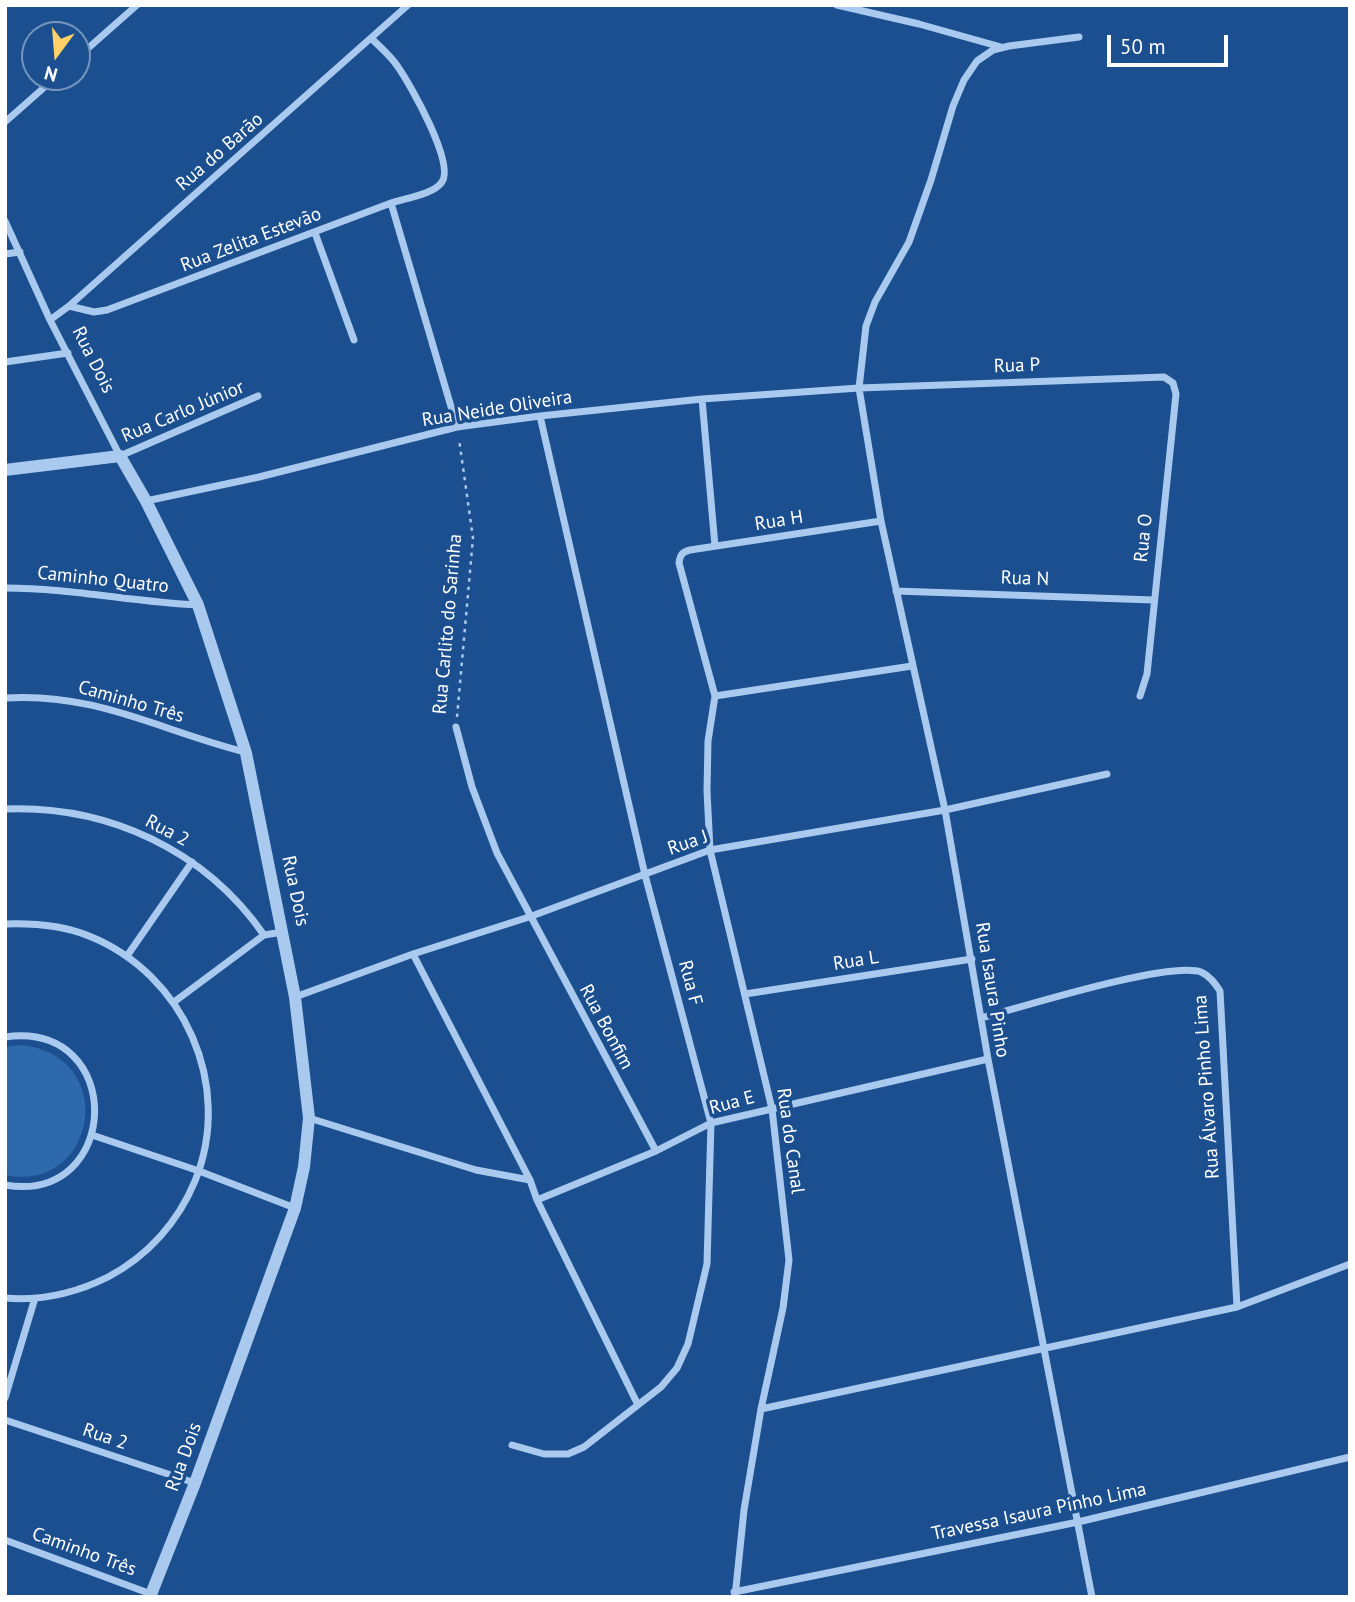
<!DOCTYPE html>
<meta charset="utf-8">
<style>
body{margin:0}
#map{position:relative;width:1355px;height:1602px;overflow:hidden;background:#1b4f8f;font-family:"PT Sans",sans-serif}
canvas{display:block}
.frame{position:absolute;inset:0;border:7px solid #fff;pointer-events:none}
.north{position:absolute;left:21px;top:21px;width:70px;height:70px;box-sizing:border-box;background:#1b4f8f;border:2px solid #7695bc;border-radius:50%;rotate:196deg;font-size:19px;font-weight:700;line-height:28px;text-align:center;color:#fff}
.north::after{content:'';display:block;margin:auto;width:24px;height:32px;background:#ffd166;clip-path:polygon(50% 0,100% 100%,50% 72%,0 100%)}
.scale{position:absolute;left:1107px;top:35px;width:121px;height:32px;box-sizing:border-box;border:4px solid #fff;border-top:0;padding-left:9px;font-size:21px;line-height:24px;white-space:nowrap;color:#fff;-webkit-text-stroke:5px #1b4f8f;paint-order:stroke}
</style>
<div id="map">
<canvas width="1355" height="1602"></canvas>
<div class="frame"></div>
<div class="north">N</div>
<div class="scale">50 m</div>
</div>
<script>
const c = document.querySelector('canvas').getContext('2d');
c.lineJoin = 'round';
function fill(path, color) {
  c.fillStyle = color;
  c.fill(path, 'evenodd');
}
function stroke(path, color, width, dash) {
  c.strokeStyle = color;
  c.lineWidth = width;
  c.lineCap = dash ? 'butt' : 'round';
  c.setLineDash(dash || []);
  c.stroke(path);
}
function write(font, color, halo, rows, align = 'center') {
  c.font = font + ' "PT Sans",sans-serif';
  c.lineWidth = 7;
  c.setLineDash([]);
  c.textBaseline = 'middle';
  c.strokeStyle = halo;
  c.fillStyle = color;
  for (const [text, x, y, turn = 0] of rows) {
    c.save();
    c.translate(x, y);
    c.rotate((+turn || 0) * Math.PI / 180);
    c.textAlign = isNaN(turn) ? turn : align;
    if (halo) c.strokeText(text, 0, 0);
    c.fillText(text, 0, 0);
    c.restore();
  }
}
fill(new Path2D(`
 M 21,1045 C 120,1055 97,1194 5,1175 L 5,1047 Z`), '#2e69ad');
stroke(new Path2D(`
 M 457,717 L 473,538 L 459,439`), '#a9c9ee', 2.5, [3.5, 5]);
stroke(new Path2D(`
 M 837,5 L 919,24 L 1001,47
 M 1079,37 L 1009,46 L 993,50 L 977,61 L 964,80 L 953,106 L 931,180 L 909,242 L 875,302 L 866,326 L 859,388 L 881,521 L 945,810 L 988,1059 L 1092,1597
 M 77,58 L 137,5
 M 5,122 L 56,77
 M 391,203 L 457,427
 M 5,221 L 50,320 L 120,456 L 258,396
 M 315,233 L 354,340
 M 5,254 L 20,252
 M 69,306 L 94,312 L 107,310 L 391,203 C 405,198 433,195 442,182 C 455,163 410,84 398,67 C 391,56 381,48 372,39
 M 50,320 L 69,306 L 408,5
 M 5,362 L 68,353
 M 702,399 L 715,546
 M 146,501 L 259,477 L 457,427 L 540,416 L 702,399 L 859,388 L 1164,377 L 1173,383 L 1176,394 L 1147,674 L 1140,696
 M 5,588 C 70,588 133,602 197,605
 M 896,591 L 1153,600
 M 715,696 L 912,666
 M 5,698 C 96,692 161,731 245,752
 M 456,727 L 472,787 L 497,853 L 656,1151
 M 5,809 C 108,805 205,850 264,935 L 283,932
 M 5,924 C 34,923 62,925 89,936 C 184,974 234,1085 195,1181 C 178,1222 148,1256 108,1277 C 76,1293 41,1301 5,1298
 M 413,954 L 530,1180 L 537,1200 L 638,1405
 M 127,956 L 192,862
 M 745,994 L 972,959
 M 295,997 L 413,954 L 529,917 L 710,850 L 945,810 L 1107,774
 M 174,1002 L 264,935
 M 981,1018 C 1022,1007 1168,961 1201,972 C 1210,976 1215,983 1220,991 L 1237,1307
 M 5,1037 C 127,1020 122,1205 5,1185
 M 309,1118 L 476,1170 L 530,1180
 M 92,1135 L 199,1171 L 295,1208
 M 537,1200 L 656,1151 L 711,1123 L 988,1059
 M 5,1398 L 35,1298
 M 761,1409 L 1237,1307 L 1350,1264
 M 5,1420 L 195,1483
 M 512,1445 L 544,1454 L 568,1454 L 584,1447 L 661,1387 L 677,1368 L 688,1344 L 707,1264 L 711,1123 L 645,875 L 540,416
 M 5,1540 L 151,1594
 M 734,1592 L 1078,1522 L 1350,1457
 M 735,1597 L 744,1510 L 761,1409 L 783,1308 L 789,1260 L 772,1109 L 710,850 L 707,791 L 708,741 L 715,696 L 679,563 C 680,555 682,552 690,550 L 881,521`), '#a9c9ee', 7);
stroke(new Path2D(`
 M 5,470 L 120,456 L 146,501 L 198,605 L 246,753 L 295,997 L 309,1118 L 304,1167 L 295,1208 L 195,1483 L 150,1597`), '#a9c9ee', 12);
write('19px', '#fff', '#1b4f8f', [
 ["Rua do Barão",220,152,-41],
 ["Rua Zelita Estevão",251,240,-21],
 ["Rua Dois",93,360,63],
 ["Rua P",1017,366,-2],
 ["Rua Neide Oliveira",497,409,-9],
 ["Rua Carlo Júnior",183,412,-23],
 ["Rua H",779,521,-9],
 ["Rua O",1144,538,-84],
 ["Rua N",1025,579,2],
 ["Caminho Quatro",103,580,6],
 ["Rua Carlito do Sarinha",448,624,-85],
 ["Caminho Três",131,702,16],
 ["Rua 2",167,831,28],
 ["Rua J",688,843,-19],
 ["Rua Dois",295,891,78],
 ["Rua L",856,961,-9],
 ["Rua F",690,983,75],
 ["Rua Isaura Pinho",992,990,81],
 ["Rua Bonfim",606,1027,62],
 ["Rua Álvaro Pinho Lima",1207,1087,-94],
 ["Rua E",732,1103,-15],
 ["Rua do Canal",790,1141,82],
 ["Rua 2",105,1437,19],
 ["Rua Dois",184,1457,-70],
 ["Travessa Isaura Pinho Lima",1039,1512,-12],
 ["Caminho Três",84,1552,20]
]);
</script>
